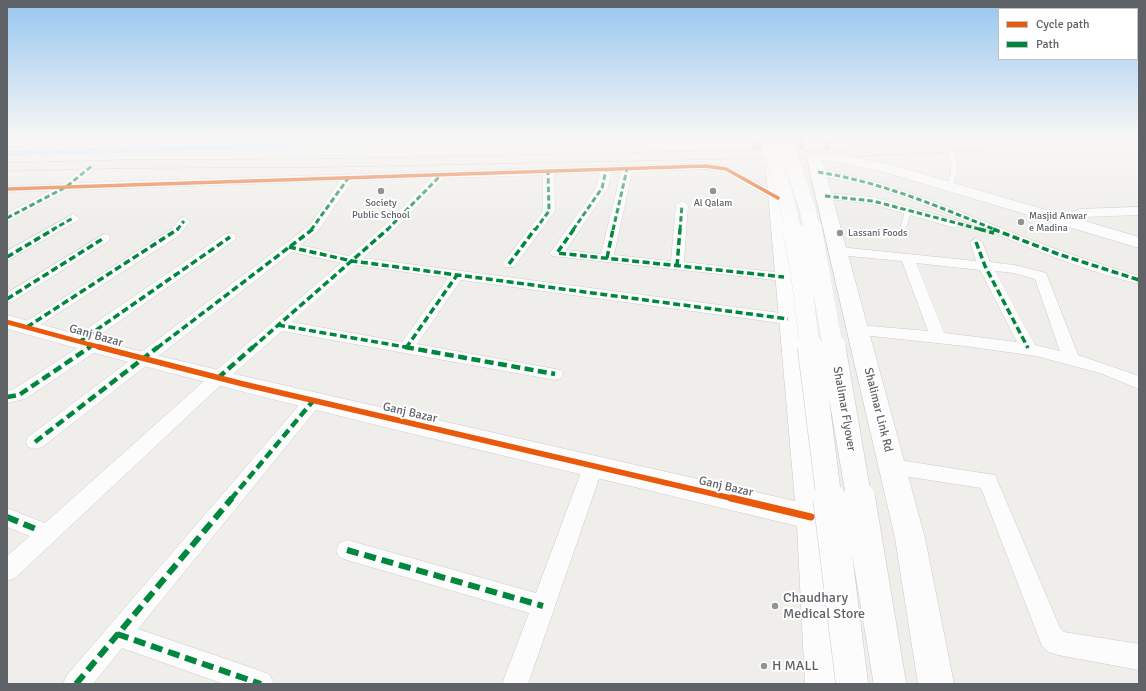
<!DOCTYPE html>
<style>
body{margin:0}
#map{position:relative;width:1146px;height:691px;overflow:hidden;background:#efeeea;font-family:Signika,sans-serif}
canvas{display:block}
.frame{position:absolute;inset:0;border:8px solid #5f6368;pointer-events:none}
.legend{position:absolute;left:998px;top:8px;width:140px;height:52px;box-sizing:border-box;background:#fff;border:1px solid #bfc1c3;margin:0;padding:5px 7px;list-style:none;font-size:12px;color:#5f6368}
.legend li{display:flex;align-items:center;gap:8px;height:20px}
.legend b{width:20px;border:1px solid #bfc1c3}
</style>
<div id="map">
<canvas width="1146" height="691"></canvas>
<div class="frame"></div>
<ul class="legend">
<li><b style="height:5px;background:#e8590c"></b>Cycle path</li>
<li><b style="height:5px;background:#00873e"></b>Path</li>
</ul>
</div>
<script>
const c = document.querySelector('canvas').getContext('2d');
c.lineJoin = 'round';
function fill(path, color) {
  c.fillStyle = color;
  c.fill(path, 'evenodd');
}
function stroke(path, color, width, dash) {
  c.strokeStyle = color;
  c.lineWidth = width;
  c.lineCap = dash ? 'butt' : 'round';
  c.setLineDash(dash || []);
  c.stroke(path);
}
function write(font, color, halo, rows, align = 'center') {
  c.font = font + ' Signika,sans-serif';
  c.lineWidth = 4;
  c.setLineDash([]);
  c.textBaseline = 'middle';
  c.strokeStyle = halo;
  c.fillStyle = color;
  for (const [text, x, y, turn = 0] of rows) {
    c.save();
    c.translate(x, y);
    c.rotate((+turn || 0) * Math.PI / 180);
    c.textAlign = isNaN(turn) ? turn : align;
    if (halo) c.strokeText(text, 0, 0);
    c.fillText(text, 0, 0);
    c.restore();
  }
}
fill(new Path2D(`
 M 446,137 L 561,137 L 555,140 L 7,156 L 7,150 Z`), '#bfe0f9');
stroke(new Path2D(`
 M 752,147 L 830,144`), '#cbcbca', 16, [16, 8]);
const lane = new Path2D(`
 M 949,146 L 951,147 C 959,160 959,174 951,187 L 949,188 L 946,186 C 953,173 953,161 946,148 Z
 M 908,209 L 911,211 L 905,232 L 902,234 L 900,233 L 899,232 L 905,211 Z`);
const street = new Path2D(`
 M 93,162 L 98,165 L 97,167 L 77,183 L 705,163 L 730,167 L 784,198 L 778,202 L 774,200 L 723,172 L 705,169 L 632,172 L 614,255 L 671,261 L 676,205 L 682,201 L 688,205 L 684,262 L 784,273 L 789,274 L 791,277 L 789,280 L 784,281 L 552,256 L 550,253 L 596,188 L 600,173 L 554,174 L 555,211 L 514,267 L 504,267 L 502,264 L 543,211 L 543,175 L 444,178 L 393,231 L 363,258 L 788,314 L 793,316 L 796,319 L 793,322 L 788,324 L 461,280 L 417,344 L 561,370 L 563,374 L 561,378 L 555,380 L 282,331 L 224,382 L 15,578 L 7,581 L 7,556 L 30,536 L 7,527 L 7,508 L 45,523 L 212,374 L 341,263 L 292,252 L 42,447 L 35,449 L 28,447 L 26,442 L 28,437 L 310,225 L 340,181 L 68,190 L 7,222 L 7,213 L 50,191 L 7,192 L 7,186 L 63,184 L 89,163 ZM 611,172 L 621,172 L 601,254 L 566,250 L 608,188 ZM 431,178 L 385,225 L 349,256 L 300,245 L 318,231 L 352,181 ZM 355,265 L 448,278 L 402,342 L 291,322 Z
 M 818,169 C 888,180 950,208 1016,234 C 1056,250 1097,263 1139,276 L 1139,284 C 1052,263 973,220 888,192 C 864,184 839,180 814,174 L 813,172 L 814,170 Z
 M 825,193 L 873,197 L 959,221 L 961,224 L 955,228 L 872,204 L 821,198 L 819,196 L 821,194 Z
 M 1139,207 L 1139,215 L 1082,217 L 1062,225 L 1056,221 L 1058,218 L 1080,209 Z
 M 73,214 L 79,218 L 77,221 L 7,261 L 7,251 Z
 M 184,217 L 190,221 L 180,235 L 32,330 L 27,332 L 22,330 L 19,327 L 22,324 L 172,229 L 180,218 Z
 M 230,233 L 235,234 L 236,237 L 235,240 L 91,341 L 98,342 L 100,346 L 98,350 L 25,399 L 7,403 L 7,391 L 14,389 L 79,347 L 73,346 L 71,342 L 73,338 L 225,234 Z
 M 104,234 L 109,235 L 110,238 L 109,241 L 12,302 L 7,303 L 7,293 Z
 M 976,238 L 982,242 L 990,262 L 1014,265 L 1046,273 L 1078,355 L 1139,376 L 1139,389 L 1100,373 L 1036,356 L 965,346 L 853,334 L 850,330 L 853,326 L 858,325 L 928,331 L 902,261 L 839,255 L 834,254 L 832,251 L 834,248 L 839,247 L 976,261 L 970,242 ZM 916,263 L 980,270 L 1017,342 L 944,333 ZM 995,271 L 1014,273 L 1035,279 L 1060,351 L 1035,345 Z
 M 313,395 L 319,396 L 322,401 L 319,406 L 138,629 L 261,671 L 270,675 L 274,684 L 224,684 L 122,648 L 93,684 L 63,684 L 67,675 L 307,396 Z
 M 593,459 L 600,461 L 603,467 L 528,684 L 502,684 L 529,613 L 347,560 L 339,557 L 336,550 L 339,543 L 347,540 L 536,593 L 583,467 L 586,461 Z
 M 892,459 L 995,475 L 1060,628 L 1064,632 L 1139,644 L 1139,670 L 1058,655 L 1049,652 L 1042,646 L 981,488 L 885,473 L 882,467 L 885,461 Z`);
const secondary = new Path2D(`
 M 802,137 L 816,137 L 819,150 L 892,165 L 1139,237 L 1139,248 L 884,172 L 822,159 L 925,538 L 954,684 L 918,684 L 895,538 Z
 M 773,166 L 778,167 L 780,170 L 825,517 L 841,684 L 805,684 L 797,526 C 533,462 268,402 7,329 L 7,315 L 123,347 L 243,376 L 795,501 L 766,170 L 768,167 Z`);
const highway = new Path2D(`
 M 76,137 L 216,137 L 214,140 L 209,141 L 7,147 L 7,139 Z
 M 1081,137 L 1139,137 L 1139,142 L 864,156 L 322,167 L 127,168 L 7,171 L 7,163 L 127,160 L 322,159 L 864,148 Z`);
stroke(lane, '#cbcccc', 1);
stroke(street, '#cbcccc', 1);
stroke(secondary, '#cacacb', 1);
stroke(highway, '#c8b996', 1);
fill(lane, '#fdfcfc');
fill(street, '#fdfcfc');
fill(secondary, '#fdfcfc');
fill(highway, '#f0ede3');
const secondaryBridgeFar3 = new Path2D(`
 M 767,137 L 787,202 L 793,230
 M 783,137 L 807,207 L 812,230`);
const secondaryBridgeFar2 = new Path2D(`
 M 792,229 L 800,268 L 810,348
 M 812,229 L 833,348`);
const secondaryBridgeFar1 = new Path2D(`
 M 810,347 L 829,499
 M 833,347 L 859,499`);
const secondaryBridge = new Path2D(`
 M 829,498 L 852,684
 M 859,498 L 890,684`);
stroke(secondaryBridgeFar3, '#cacacb', 16, []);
stroke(secondaryBridgeFar2, '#cacacb', 20, []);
stroke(secondaryBridgeFar1, '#cacacb', 26, []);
stroke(secondaryBridge, '#cacacb', 33, []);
stroke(secondaryBridgeFar3, '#fdfcfc', 16);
stroke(secondaryBridgeFar2, '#fdfcfc', 20);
stroke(secondaryBridgeFar1, '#fdfcfc', 25);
stroke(secondaryBridge, '#fdfcfc', 32);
stroke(new Path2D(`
 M 818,172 C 881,182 937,206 996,230
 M 825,196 L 873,201 L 983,230
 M 7,218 L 66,187 L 93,165
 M 52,230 L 73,218
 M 177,230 L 184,221
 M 311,230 L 349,177
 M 387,230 L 441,175
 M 535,230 L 549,211 L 548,172
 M 573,230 L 602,188 L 606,170
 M 613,230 L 627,169
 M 680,230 L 682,205`), '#00873e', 3, [5.5, 3]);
stroke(new Path2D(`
 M 574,229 L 557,253 L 784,277
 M 979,229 L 994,233
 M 993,229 L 1058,254 L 1139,280
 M 976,242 L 985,266 L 1028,348
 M 289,247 L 352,261 L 788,319
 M 7,257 L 54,229
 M 607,258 L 613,229
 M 509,264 L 535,229
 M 677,266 L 680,229
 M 7,299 L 104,238
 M 278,325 L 411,348
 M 27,327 L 178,229
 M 79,342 L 230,237
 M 88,348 L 92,346
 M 157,348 L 313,229
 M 252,348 L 388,229
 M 406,348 L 457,275`), '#00873e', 3.5, [7, 3.5]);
stroke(new Path2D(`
 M 405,347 L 555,374
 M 218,378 L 253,347
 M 7,397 L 19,395 L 90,347
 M 35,442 L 158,347
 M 231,499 L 313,401`), '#00873e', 4.5, [9, 4.5]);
stroke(new Path2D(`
 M 7,517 L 38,530
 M 347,550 L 543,606
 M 117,634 L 261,684
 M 76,684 L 232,498`), '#00873e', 6, [12, 6]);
stroke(new Path2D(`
 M 7,189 L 705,166 L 726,169 L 778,198`), '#e8590c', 3.5);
stroke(new Path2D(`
 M 7,322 L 103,348`), '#e8590c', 4.5);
stroke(new Path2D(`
 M 99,347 L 243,384 L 735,499`), '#e8590c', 5.5);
stroke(new Path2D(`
 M 731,498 L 811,517`), '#e8590c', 7);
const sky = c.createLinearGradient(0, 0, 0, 234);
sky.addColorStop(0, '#97c6ef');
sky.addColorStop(0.59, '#f8f7f6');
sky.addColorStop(1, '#f8f7f600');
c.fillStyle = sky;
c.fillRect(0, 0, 1146, 234);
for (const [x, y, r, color] of [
 [381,191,4,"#919496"],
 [713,191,4,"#919496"],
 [1021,222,4,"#919496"],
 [840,233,4,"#919496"],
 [775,606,4,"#919496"],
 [764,666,4,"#919496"]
]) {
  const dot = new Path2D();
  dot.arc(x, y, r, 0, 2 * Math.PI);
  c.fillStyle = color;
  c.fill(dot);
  stroke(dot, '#fff', 1.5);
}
write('10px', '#5f6368', '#fff', [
 ["Society",381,203],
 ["Public School",381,215],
 ["Al Qalam",713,203],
 ["Masjid Anwar",1029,216,"left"],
 ["e Madina",1029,228,"left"],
 ["Lassani Foods",848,233,"left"]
]);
write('12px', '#5f6368', '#fff', [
 ["Ganj Bazar",96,336,16],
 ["Shalimar Flyover",844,409,80],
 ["Shalimar Link Rd",878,410,76],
 ["Ganj Bazar",410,413,13],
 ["Ganj Bazar",726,487,13]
]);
write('14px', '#5f6368', '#fff', [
 ["Chaudhary",783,598],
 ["Medical Store",783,614],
 ["H MALL",772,666]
], 'left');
</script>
